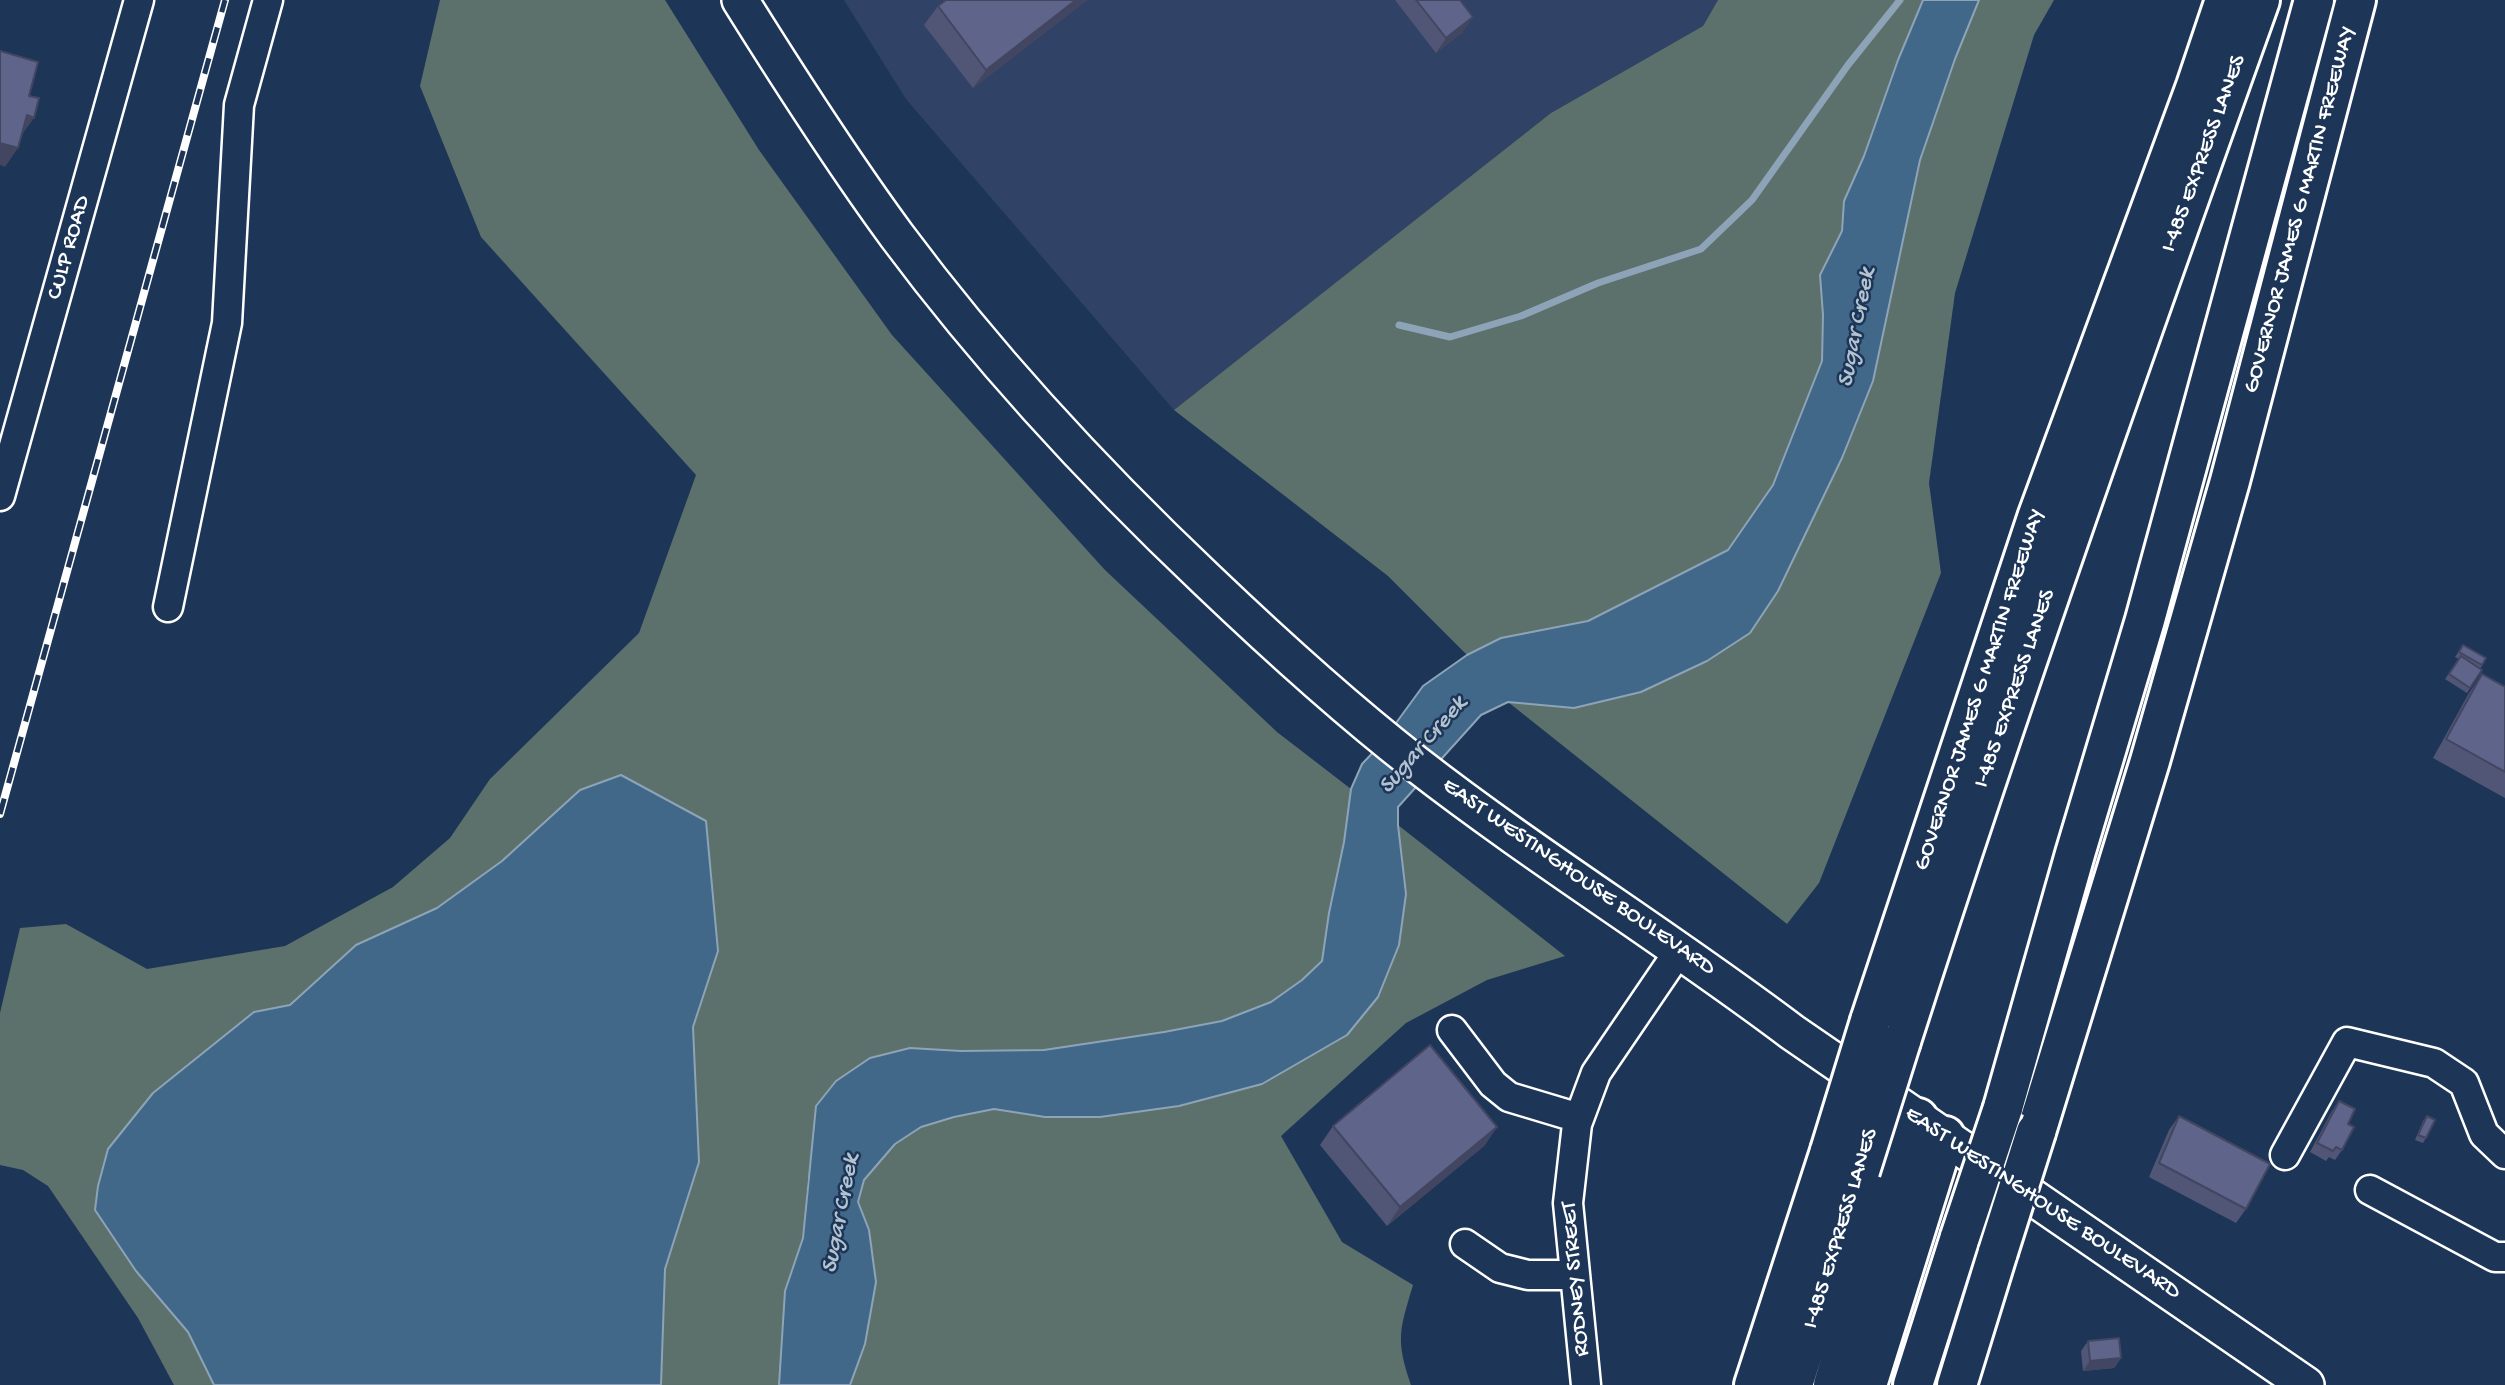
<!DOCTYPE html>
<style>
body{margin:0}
canvas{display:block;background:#1d3557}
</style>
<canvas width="2505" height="1385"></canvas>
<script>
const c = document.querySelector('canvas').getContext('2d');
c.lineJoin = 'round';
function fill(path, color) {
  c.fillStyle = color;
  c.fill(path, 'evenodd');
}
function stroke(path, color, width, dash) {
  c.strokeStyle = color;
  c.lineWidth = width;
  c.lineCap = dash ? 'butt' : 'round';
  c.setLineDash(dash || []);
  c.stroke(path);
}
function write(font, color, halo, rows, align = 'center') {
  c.font = font + ' "Gochi Hand",sans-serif';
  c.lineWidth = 5;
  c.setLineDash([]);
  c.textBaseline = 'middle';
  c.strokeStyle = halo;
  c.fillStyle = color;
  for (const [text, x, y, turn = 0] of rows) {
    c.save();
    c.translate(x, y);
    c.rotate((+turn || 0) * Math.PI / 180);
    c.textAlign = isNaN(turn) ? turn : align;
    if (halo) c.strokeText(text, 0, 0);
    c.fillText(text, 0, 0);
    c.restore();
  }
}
fill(new Path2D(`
 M 844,0 L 1718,0 L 1703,26 L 1551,113 L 1174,410 L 906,99 Z`), '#304366');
fill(new Path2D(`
 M 440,0 L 665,0 L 759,150 L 892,335 L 1105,570 L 1277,732 L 1351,789 L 1344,842 L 1329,913 L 1322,961 L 1302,980 L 1271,1002 L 1222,1021 L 1164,1032 L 1044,1050 L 961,1051 L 910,1048 L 808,1177 L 803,1238 L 785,1291 L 779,1385 L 661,1385 L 665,1269 L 699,1162 L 693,1027 L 718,950 L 706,821 L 502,861 L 437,908 L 356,945 L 290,1005 L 254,1012 L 153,1093 L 108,1149 L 98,1186 L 95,1210 L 136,1271 L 188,1332 L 214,1385 L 174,1385 L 138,1318 L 48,1186 L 23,1170 L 0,1165 L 0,1013 L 20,928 L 66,924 L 147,969 L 285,946 L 393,887 L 450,838 L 490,779 L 639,633 L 696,475 L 481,237 L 420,86 Z
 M 1718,0 L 1923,0 L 1898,60 L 1864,156 L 1844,201 L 1842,231 L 1820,275 L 1823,315 L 1822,361 L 1773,485 L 1728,550 L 1588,621 L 1501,638 L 1467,655 L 1388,576 L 1174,410 L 1551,113 L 1703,26 Z
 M 1979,0 L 2054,0 L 2034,35 L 1955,293 L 1929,483 L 1941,573 L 1819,883 L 1787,924 L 1508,702 L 1574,708 L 1778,591 L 1842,458 L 1873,381 L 1920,160 L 1955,59 Z
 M 1398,825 L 1565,956 L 1487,980 L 1406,1023 L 1281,1136 L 1342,1242 L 1413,1285 C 1400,1329 1395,1339 1411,1385 L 850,1385 L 865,1344 L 869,1230 L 858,1202 L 864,1180 L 895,1144 L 920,1127 L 954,1117 L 995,1109 L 1045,1117 L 1100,1117 L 1179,1106 L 1262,1084 L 1347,1035 L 1406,894 Z`), '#5c706c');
const water = new Path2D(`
 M 1923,0 L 1979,0 L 1955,59 L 1920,160 L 1873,381 L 1842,458 L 1778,591 L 1750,633 L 1707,661 L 1641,692 L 1574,708 L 1508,702 L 1481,715 L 1398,807 L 1398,825 L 1406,894 L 1399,945 L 1378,997 L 1347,1035 L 1262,1084 L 1179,1106 L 1100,1117 L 1045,1117 L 994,1109 L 954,1117 L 921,1127 L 895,1144 L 864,1180 L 858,1202 L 869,1230 L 876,1282 L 865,1344 L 850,1385 L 779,1385 L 785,1291 L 803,1238 L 816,1106 L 836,1081 L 870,1058 L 910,1048 L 961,1051 L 1044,1050 L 1164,1032 L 1222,1021 L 1271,1002 L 1302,980 L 1322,961 L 1329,913 L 1344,842 L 1351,789 L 1362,764 L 1380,745 L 1423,686 L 1467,655 L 1501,638 L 1588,621 L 1728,550 L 1773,485 L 1822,361 L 1823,315 L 1820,275 L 1842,231 L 1844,201 L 1864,156 L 1898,60 Z
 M 621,775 L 706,821 L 718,951 L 693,1027 L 699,1162 L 665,1269 L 661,1385 L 214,1385 L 188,1332 L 136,1271 L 95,1210 L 98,1186 L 108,1149 L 153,1093 L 254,1012 L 290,1005 L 356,945 L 437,908 L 502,861 L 580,790 Z`);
fill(water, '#416889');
stroke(water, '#8da4b8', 2);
stroke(new Path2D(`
 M 1399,325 L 1450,337 L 1521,316 L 1598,283 L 1701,249 L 1752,200 L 1848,65 L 1900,0`), '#8da4b8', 7);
const minor = new Path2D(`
 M 0,496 L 139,0
 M 168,607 L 227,323 L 239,105 L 268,0
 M 1452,1030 L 1493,1084 L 1509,1097 L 1579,1118
 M 2285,1155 L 2347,1042 L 2434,1063 L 2464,1083 L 2484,1134 L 2505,1154
 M 2370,1190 L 2495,1257 L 2505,1257
 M 1465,1244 L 1500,1268 L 1528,1275 L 1575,1275
 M 1586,1385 L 1568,1203 L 1577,1124 L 1596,1073 L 1679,951`);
const major = new Path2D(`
 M 740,0 C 790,80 841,160 897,236 C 990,361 1095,474 1207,580 C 1274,644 1342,706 1415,763 C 1537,858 1669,939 1792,1032 L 2306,1385`);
const highway = new Path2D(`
 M 1870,1021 L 2038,515 L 2196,86 L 2225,0
 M 1901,1041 C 2013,691 2136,346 2260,0
 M 2003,1108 L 2075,854 L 2145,620 L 2314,0
 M 2036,1132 L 2150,761 L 2230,481 L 2356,0
 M 1754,1385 L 1830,1151
 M 1793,1385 L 1860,1171
 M 1833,1385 L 1881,1227 L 1918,1118
 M 1867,1385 L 1945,1136
 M 1913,1385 L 1960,1237
 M 1957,1385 L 1998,1252`);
stroke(minor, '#fff', 33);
stroke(major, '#fff', 40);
stroke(highway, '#fff', 44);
stroke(minor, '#1d3557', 28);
stroke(major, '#1d3557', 35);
stroke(highway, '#1d3557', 38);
const rail = new Path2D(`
 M 0,814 L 225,0`);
stroke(rail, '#fff', 8);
stroke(rail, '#1d3557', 5, [16]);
const highwayBridge = new Path2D(`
 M 1830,1151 L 1870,1021
 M 1860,1171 L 1901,1041
 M 1960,1237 L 2003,1108
 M 1998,1252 L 2036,1132`);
stroke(highwayBridge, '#fff', 44, []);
stroke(highwayBridge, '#1d3557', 38);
fill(new Path2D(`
 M 946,0 L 1087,0 L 973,88 L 924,25 L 938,6 Z
 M 1395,0 L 1460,0 L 1463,32 L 1436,53 Z
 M 2463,645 L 2486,658 L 2480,669 L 2482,670 L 2467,693 L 2445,679 L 2459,659 L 2455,657 Z
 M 2482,674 L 2505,687 L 2505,798 L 2433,758 L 2469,693 Z
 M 2339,1101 L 2348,1124 L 2342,1150 L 2335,1160 L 2329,1157 L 2326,1161 L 2310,1152 L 2332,1111 Z
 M 2179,1116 L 2246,1209 L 2236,1223 L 2149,1177 L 2169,1130 Z
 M 2427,1116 L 2426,1138 L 2423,1143 L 2415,1140 L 2423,1121 Z
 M 1333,1126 L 1497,1127 L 1484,1146 L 1387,1226 L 1320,1145 Z
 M 2088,1341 L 2121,1358 L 2114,1368 L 2083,1371 L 2081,1351 Z`), '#515677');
fill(new Path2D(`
 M 1076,0 L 1087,0 L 973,88 L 986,70 Z
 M 1473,17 L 1463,32 L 1436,53 L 1446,38 Z
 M 27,115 L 34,118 L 21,136 Z
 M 0,143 L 18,148 L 5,167 L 0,165 Z
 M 1497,1127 L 1484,1146 L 1387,1226 L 1400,1207 Z
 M 2121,1358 L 2114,1368 L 2083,1371 L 2090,1361 Z`), '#424661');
const building = new Path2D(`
 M 946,0 L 1076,0 L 986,70 L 938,6 Z
 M 1416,0 L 1460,0 L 1473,17 L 1446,38 Z
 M 0,51 L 38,62 L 29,96 L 39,98 L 34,118 L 27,115 L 18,148 L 0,143 Z
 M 2463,645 L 2486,658 L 2482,665 L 2459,652 Z
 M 2461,656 L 2482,670 L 2470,688 L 2449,674 Z
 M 2482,674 L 2505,687 L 2505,772 L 2446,739 Z
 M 1430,1045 L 1497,1127 L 1400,1207 L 1333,1126 Z
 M 2339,1101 L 2355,1109 L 2348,1124 L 2354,1127 L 2342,1150 L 2336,1147 L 2333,1151 L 2317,1143 Z
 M 2179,1116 L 2270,1164 L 2246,1209 L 2159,1163 Z
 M 2427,1116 L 2435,1120 L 2426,1138 L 2418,1135 Z
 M 2119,1338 L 2121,1358 L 2090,1361 L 2088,1341 Z`);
fill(building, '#5e648a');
stroke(building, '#424661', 2);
write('23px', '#fff', '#1d3557', [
 ["I-485 EXPRESS LANES",2205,154,-70],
 ["GOVERNOR JAMES G MARTIN FREEWAY",2301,210,-75],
 ["CULP ROAD",70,248,-74],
 ["I-485 EXPRESS LANES",2016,689,-71],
 ["GOVERNOR JAMES G MARTIN FREEWAY",1981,690,-72],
 ["EAST WESTINGHOUSE BOULEVARD",1578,878,35],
 ["EAST WESTINGHOUSE BOULEVARD",2042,1204,34],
 ["I-485 EXPRESS LANES",1842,1229,-73],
 ["RODNEY STREET",1577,1279,-95]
]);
write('italic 24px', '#b3c3d0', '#1d3557', [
 ["Sugar Creek",1858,328,-79],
 ["Sugar Creek",1424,746,-49],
 ["Sugar Creek",842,1214,-79]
]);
</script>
